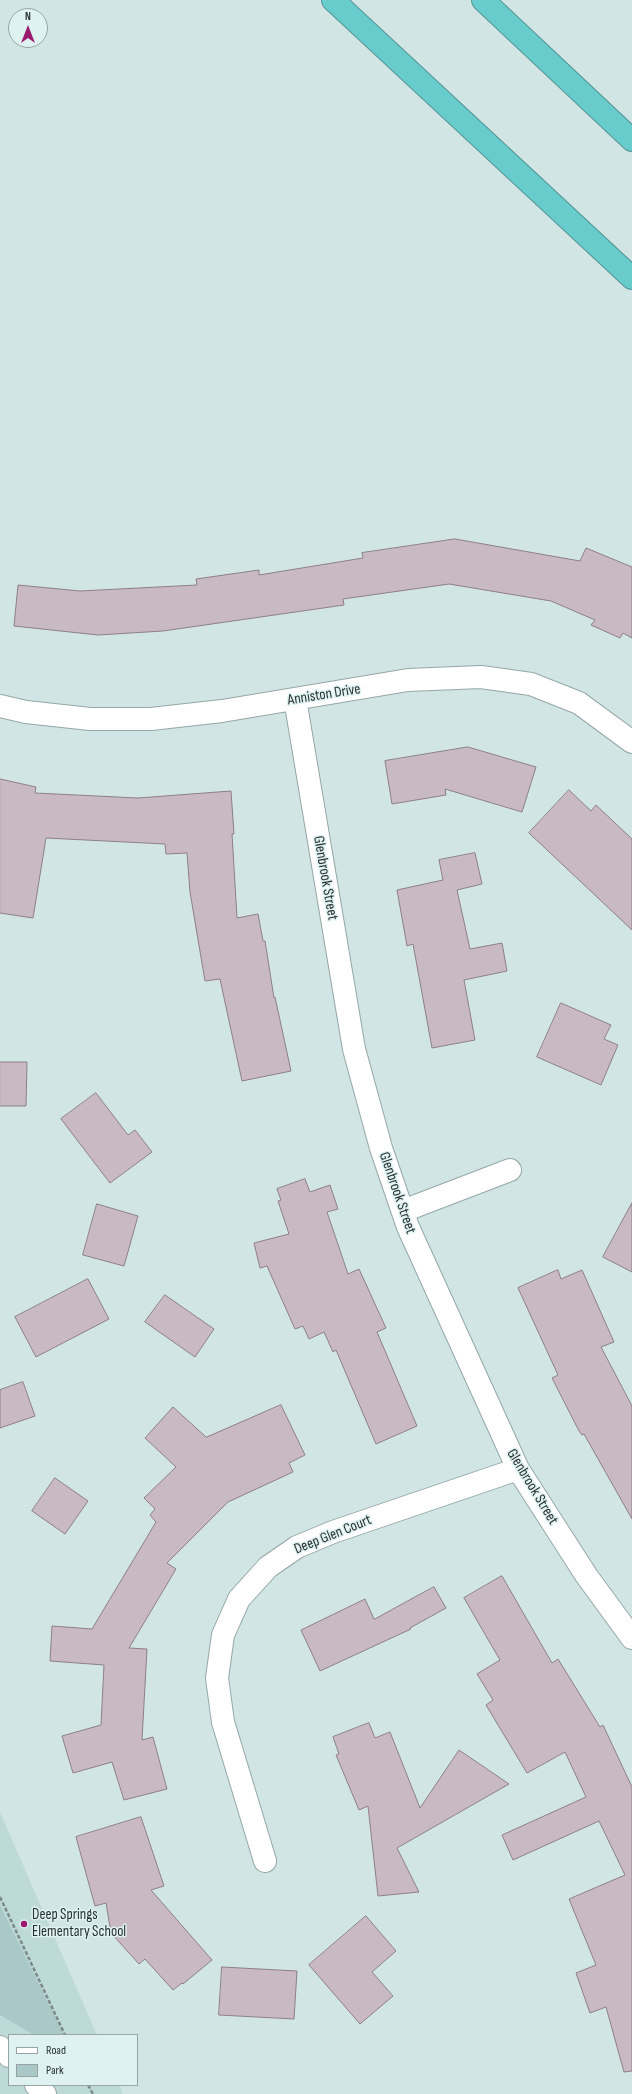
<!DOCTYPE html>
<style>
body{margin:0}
#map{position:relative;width:632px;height:2094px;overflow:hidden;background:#d1e5e4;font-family:"Sofia Sans Condensed",sans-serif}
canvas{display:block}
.legend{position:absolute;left:8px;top:2034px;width:130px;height:52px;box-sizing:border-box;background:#def2f1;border:1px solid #96a4a4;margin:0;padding:5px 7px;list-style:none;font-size:12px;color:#293030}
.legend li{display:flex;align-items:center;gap:8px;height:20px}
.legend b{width:20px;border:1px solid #96a4a4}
.north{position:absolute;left:8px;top:8px;width:40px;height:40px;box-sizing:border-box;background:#def2f1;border:1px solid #96a4a4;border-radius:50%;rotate:0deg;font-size:11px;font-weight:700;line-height:16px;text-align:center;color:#293030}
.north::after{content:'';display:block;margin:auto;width:14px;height:18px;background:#9c1a6d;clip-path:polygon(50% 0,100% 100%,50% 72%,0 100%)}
</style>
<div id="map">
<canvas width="632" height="2094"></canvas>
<ul class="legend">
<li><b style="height:5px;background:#fff"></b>Road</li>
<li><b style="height:11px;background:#a9c8c7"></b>Park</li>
</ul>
<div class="north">N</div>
</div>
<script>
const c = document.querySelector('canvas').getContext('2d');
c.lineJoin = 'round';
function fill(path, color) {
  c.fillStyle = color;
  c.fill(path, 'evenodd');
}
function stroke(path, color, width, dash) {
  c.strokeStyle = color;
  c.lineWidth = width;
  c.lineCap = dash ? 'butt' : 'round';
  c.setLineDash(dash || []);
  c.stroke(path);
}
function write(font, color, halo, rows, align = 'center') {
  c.font = font + ' "Sofia Sans Condensed",sans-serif';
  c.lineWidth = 3;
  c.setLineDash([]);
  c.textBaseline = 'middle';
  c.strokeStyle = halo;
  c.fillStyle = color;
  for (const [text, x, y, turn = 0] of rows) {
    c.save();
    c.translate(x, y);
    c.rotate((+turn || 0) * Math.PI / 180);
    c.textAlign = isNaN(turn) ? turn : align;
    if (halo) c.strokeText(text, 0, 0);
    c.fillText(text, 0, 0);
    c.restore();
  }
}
fill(new Path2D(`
 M 0,1812 L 97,2035 L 9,2035 L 9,2085 L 119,2085 L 123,2094 L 0,2094 Z`), '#bddad9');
fill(new Path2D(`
 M 0,1905 L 64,2035 L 34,2035 L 0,2015 Z`), '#a9c8c7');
const building = new Path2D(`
 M 455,539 L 580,561 L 586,548 L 632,567 L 632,638 L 623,633 L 620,638 L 591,625 L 595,620 L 551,601 L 449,584 L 343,599 L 344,605 L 163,631 L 98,635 L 14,626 L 18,585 L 80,591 L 197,585 L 196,579 L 259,570 L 259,575 L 363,558 L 362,553 Z
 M 468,747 L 536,767 L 522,812 L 445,789 L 446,795 L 392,804 L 385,761 Z
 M 0,779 L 36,787 L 35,793 L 138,798 L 231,791 L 234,834 L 232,834 L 237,918 L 258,914 L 263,941 L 265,941 L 274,998 L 275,997 L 291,1071 L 242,1081 L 220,979 L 205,981 L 190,892 L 187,853 L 166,854 L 165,844 L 46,838 L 33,918 L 0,913 Z
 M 569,790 L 591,811 L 596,805 L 632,839 L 632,930 L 529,833 Z
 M 475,853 L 482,884 L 457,890 L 470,949 L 502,943 L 507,971 L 464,980 L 475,1040 L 432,1048 L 413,944 L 407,946 L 397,890 L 443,880 L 439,860 Z
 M 561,1003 L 611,1025 L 604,1039 L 618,1045 L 601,1085 L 537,1057 Z
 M 0,1062 L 27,1062 L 26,1106 L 0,1106 Z
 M 96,1093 L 128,1135 L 135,1130 L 152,1152 L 110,1183 L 61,1119 Z
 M 305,1179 L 310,1192 L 330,1185 L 338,1209 L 327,1212 L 348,1274 L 359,1269 L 386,1328 L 377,1332 L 417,1426 L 376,1444 L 336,1350 L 333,1352 L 324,1332 L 309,1339 L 303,1326 L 295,1329 L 267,1266 L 260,1268 L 254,1243 L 289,1234 L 278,1201 L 281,1200 L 277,1189 Z
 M 632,1203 L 632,1272 L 603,1257 Z
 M 97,1204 L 138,1216 L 124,1266 L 83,1255 Z
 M 558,1270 L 561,1279 L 582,1270 L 614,1342 L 601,1347 L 632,1406 L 632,1519 L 584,1434 L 582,1435 L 579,1431 L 552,1378 L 558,1375 L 518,1288 Z
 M 88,1279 L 109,1319 L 36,1357 L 15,1317 Z
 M 165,1295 L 214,1329 L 195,1357 L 145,1322 Z
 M 23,1382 L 35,1416 L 0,1428 L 0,1390 Z
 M 281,1405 L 305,1455 L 289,1463 L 293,1472 L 228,1502 L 167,1563 L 176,1569 L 129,1648 L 147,1649 L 142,1740 L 153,1737 L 167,1789 L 124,1800 L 112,1762 L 73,1773 L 62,1736 L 101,1725 L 104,1665 L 50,1661 L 52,1626 L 92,1629 L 156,1522 L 150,1515 L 155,1509 L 144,1498 L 176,1467 L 145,1438 L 173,1407 L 206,1437 Z
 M 55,1478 L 88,1501 L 65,1534 L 32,1511 Z
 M 502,1576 L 552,1663 L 558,1659 L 600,1727 L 603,1725 L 632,1787 L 632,2071 L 624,2072 L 606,2007 L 590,2013 L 576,1973 L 596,1965 L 569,1899 L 625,1875 L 599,1821 L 513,1860 L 502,1835 L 586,1797 L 565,1752 L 527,1773 L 486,1705 L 493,1700 L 477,1674 L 500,1660 L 464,1598 Z
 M 434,1587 L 446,1608 L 410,1628 L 411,1629 L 320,1671 L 301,1630 L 365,1599 L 374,1619 Z
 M 369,1723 L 375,1738 L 390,1732 L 420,1808 L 459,1750 L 509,1784 L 397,1848 L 419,1892 L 378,1896 L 368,1806 L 359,1810 L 336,1755 L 339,1754 L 333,1737 Z
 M 141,1817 L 164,1886 L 151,1890 L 212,1960 L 183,1984 L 182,1983 L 173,1990 L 145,1959 L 139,1964 L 111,1933 L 106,1903 L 95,1906 L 76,1837 Z
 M 366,1916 L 396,1951 L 372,1972 L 393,1996 L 360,2024 L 309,1965 Z
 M 222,1967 L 297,1971 L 294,2019 L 219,2015 Z`);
fill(building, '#c9bac1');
stroke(building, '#8d7f85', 1);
const minor = new Path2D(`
 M 295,699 L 354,1049 L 381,1148 L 408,1227 L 518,1469 L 586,1575 L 632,1638
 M 0,706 L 26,712 L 90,719 L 151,719 L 222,711 L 408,680 L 481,677 L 531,684 L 579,703 L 632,742
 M 403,1211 L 510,1170
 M 265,1861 L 223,1722 L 217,1678 L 223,1635 L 239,1599 L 268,1567 L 297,1547 L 333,1532 L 518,1469
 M 0,2047 L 9,2056
 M 36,2085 L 45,2094`);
const highway = new Path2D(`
 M 333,0 L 632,278
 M 483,0 L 632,140`);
stroke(minor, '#95a7a7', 24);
stroke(highway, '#539595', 24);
stroke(new Path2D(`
 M 0,1897 L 65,2035
 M 88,2085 L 93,2094`), '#7c8989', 2.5, [4, 2]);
stroke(minor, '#fff', 22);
stroke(highway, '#69cccc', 22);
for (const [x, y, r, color] of [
 [24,1924,4,"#9c1a6d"]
]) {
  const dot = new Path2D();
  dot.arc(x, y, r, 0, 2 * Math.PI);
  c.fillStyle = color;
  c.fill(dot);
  stroke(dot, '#def2f1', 1.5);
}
write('15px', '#293030', '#def2f1', [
 ["Anniston Drive",324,695,-9],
 ["Glenbrook Street",325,878,80],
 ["Glenbrook Street",397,1193,71],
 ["Glenbrook Street",532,1487,59],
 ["Deep Glen Court",333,1535,-22]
]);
write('15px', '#293030', '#def2f1', [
 ["Deep Springs",32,1915],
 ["Elementary School",32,1932]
], 'left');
</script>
